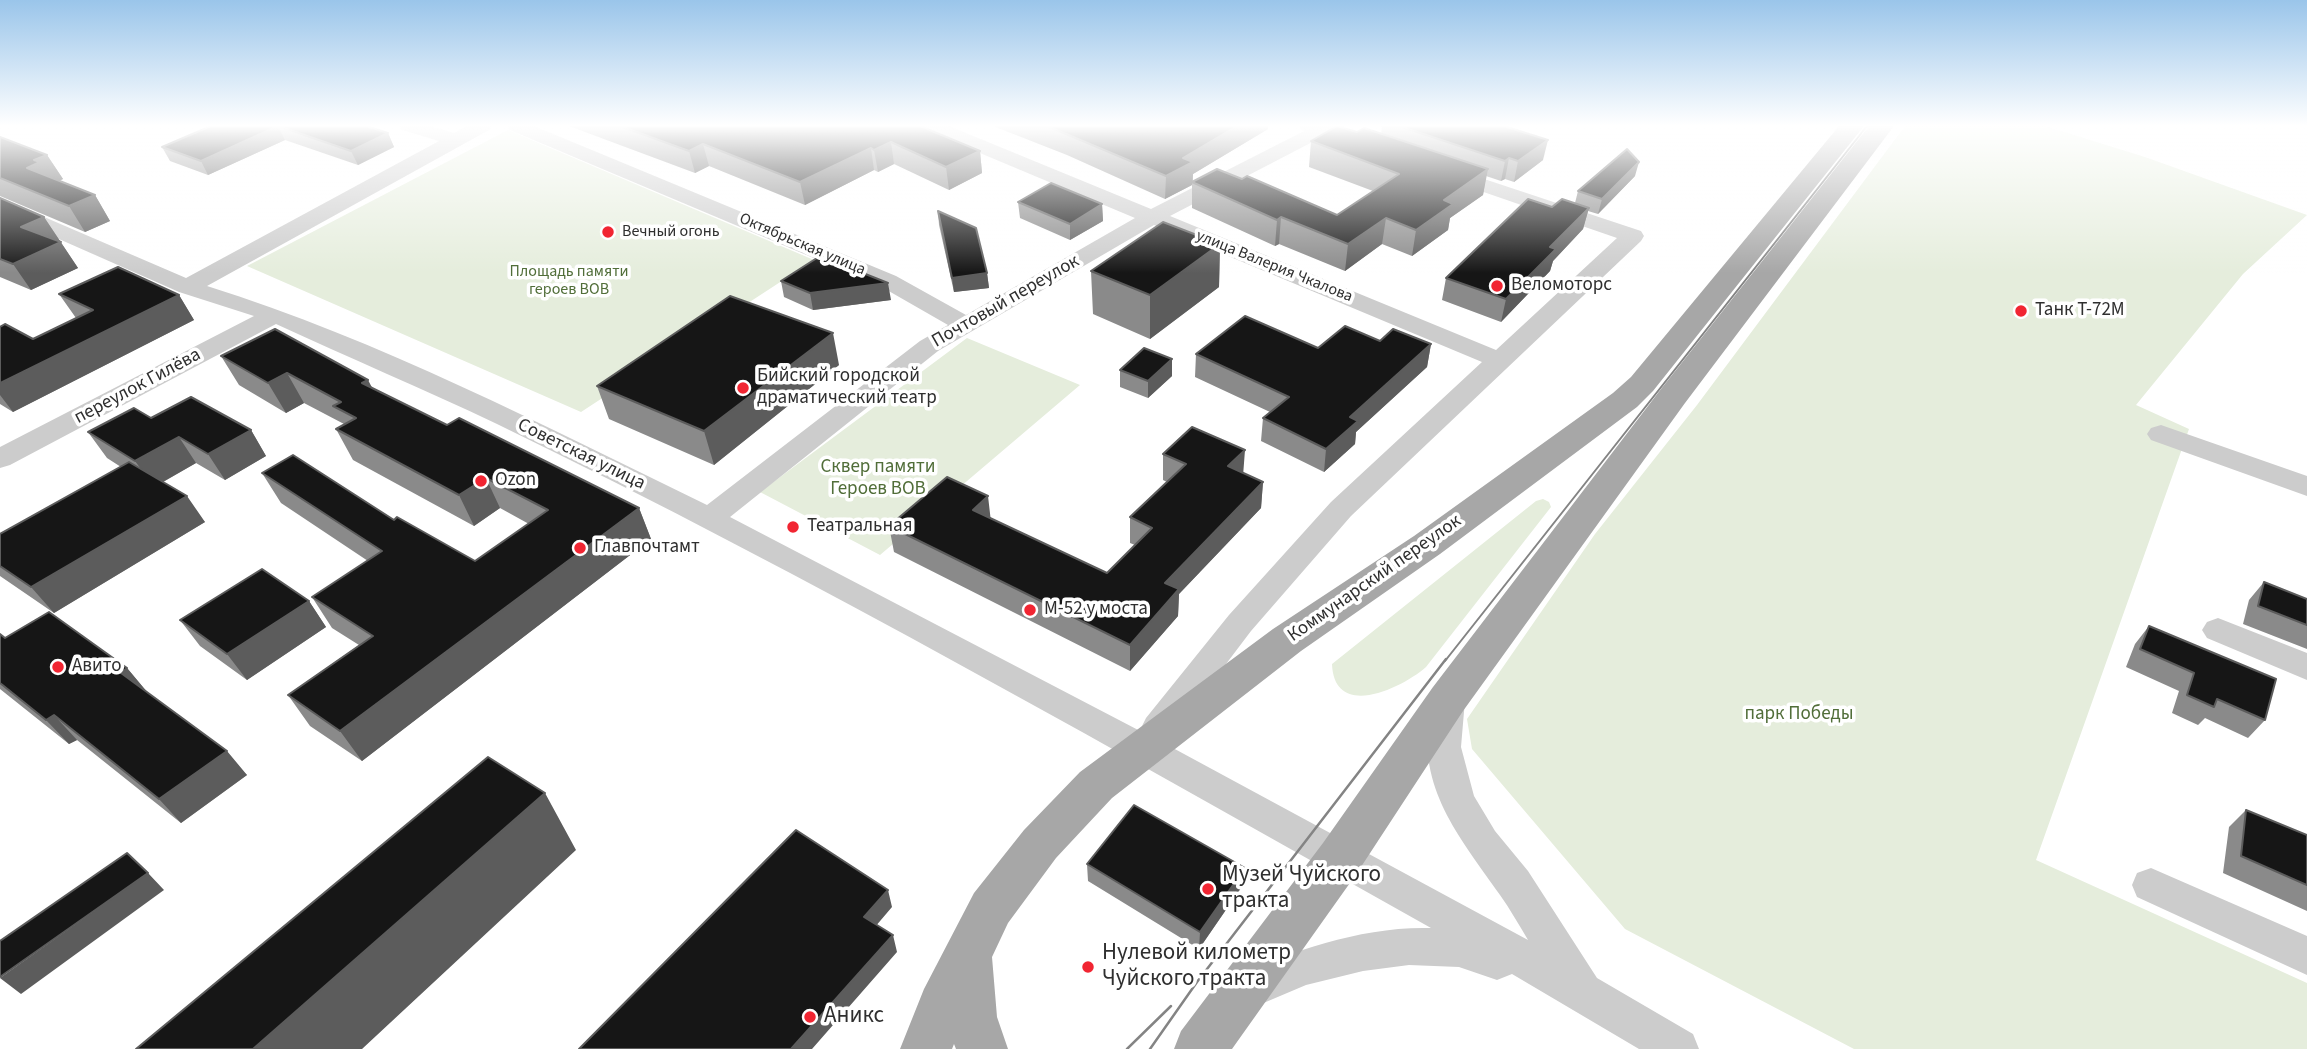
<!DOCTYPE html>
<meta charset="utf-8">
<style>
body{margin:0}
canvas{display:block;background:#fff}
</style>
<canvas width="2307" height="1049"></canvas>
<script>
const c = document.querySelector('canvas').getContext('2d');
c.lineJoin = 'round';
function fill(path, color) {
  c.fillStyle = color;
  c.fill(path, 'evenodd');
}
function stroke(path, color, width, dash) {
  c.strokeStyle = color;
  c.lineWidth = width;
  c.lineCap = dash ? 'butt' : 'round';
  c.setLineDash(dash || []);
  c.stroke(path);
}
function write(font, color, halo, rows, align = 'center') {
  c.font = font + ' "Source Sans 3",sans-serif';
  c.lineWidth = 7;
  c.setLineDash([]);
  c.textBaseline = 'middle';
  c.strokeStyle = halo;
  c.fillStyle = color;
  for (const [text, x, y, turn = 0] of rows) {
    c.save();
    c.translate(x, y);
    c.rotate((+turn || 0) * Math.PI / 180);
    c.textAlign = isNaN(turn) ? turn : align;
    if (halo) c.strokeText(text, 0, 0);
    c.fillText(text, 0, 0);
    c.restore();
  }
}
fill(new Path2D(`
 M 1905,126 L 2045,126 L 2145,157 L 2307,215 L 2243,274 L 2136,405 L 2189,429 L 2036,860 L 2307,983 L 2307,1049 L 1854,1049 L 1625,929 L 1472,749 L 1467,719 L 1595,534 L 1697,405 Z
 M 508,130 L 814,260 L 581,412 L 247,266 Z
 M 967,338 L 1080,385 L 880,555 L 760,492 Z
 M 1543,499 L 1549,502 L 1551,507 L 1426,667 C 1401,689 1334,720 1332,664 L 1536,501 Z`), '#e5eddc');
fill(new Path2D(`
 M 399,126 L 430,126 L 454,133 L 467,126 L 492,126 L 489,130 L 207,286 C 380,340 544,426 707,505 L 920,341 L 948,325 L 880,286 L 510,130 L 507,126 L 534,126 L 896,276 L 966,315 L 1135,218 L 925,130 L 922,126 L 949,126 L 1151,209 L 1304,131 L 1298,126 L 1339,126 L 1337,129 L 1371,141 L 1374,145 L 1371,149 L 1364,151 L 1322,137 L 1170,216 L 1496,350 L 1617,238 L 1440,177 L 1437,173 L 1440,169 L 1454,169 L 1641,231 L 1644,236 L 1641,241 L 1351,516 L 1251,631 L 1170,738 L 1160,741 L 1528,940 C 1519,925 1510,909 1500,895 C 1462,840 1420,793 1428,721 C 1430,710 1431,701 1436,691 L 1448,687 L 1460,691 L 1465,700 L 1461,747 L 1474,796 L 1495,831 L 1528,871 L 1597,978 L 1693,1034 L 1699,1049 L 1639,1049 L 1512,974 L 1497,980 L 1459,967 L 1409,965 L 1363,971 L 1306,985 L 1247,1010 L 1232,1004 L 1226,990 L 1232,976 C 1296,951 1361,926 1431,928 C 1123,755 815,578 497,424 C 424,389 349,358 276,324 L 10,465 L 0,468 L 0,447 L 254,316 L 179,292 L 0,213 L 0,198 L 186,278 L 439,141 L 402,130 ZM 1154,225 L 1482,362 L 1331,502 L 1229,615 L 1146,718 L 1141,728 L 1142,732 L 730,517 L 938,351 Z
 M 2161,425 L 2307,476 L 2307,496 L 2151,440 L 2147,434 L 2151,428 Z
 M 2218,618 L 2307,653 L 2307,680 L 2207,638 L 2202,630 L 2207,622 Z
 M 2151,868 L 2307,936 L 2307,975 L 2137,897 L 2132,885 L 2137,873 Z`), '#ccc');
fill(new Path2D(`
 M 1839,126 L 1864,126 L 1653,391 L 1637,407 L 1440,554 L 1301,651 L 1112,798 L 1056,858 L 1008,923 L 992,957 L 997,1017 L 1008,1049 L 956,1049 L 954,1044 L 952,1049 L 900,1049 L 924,989 L 974,893 L 1024,830 L 1080,772 L 1273,629 L 1414,536 L 1613,393 L 1631,377 Z
 M 1869,126 L 1894,126 L 1685,403 L 1463,711 L 1357,873 L 1232,1049 L 1174,1049 L 1181,1031 L 1323,843 L 1433,687 L 1661,389 Z`), '#a7a7a7');
stroke(new Path2D(`
 M 1445,661 L 1867,126`), '#848484', 2);
stroke(new Path2D(`
 M 1127,1049 L 1171,1006
 M 1150,1049 L 1197,982 L 1446,659`), '#848484', 2.5);
fill(new Path2D(`
 M 211,126 L 366,126 L 388,133 L 394,147 L 358,165 L 285,140 L 208,175 L 170,161 L 162,147 Z
 M 569,126 L 920,126 L 980,151 L 982,173 L 949,190 L 894,164 L 878,172 L 874,170 L 805,205 L 709,166 L 695,173 Z
 M 993,126 L 1268,126 L 1268,129 L 1193,174 L 1193,181 L 1242,179 L 1337,215 L 1373,191 L 1309,167 L 1311,141 L 1357,132 L 1381,134 L 1382,126 L 1504,126 L 1543,160 L 1514,182 L 1505,179 L 1501,181 L 1486,176 L 1483,195 L 1450,218 L 1448,230 L 1412,256 L 1382,244 L 1345,271 L 1279,244 L 1275,246 L 1192,208 L 1192,185 L 1165,199 L 1067,155 Z
 M 0,137 L 47,155 L 63,179 L 59,181 L 95,195 L 110,221 L 85,232 L 0,196 Z
 M 1635,176 L 1598,214 L 1588,211 L 1583,229 L 1553,261 L 1550,271 L 1501,322 L 1442,300 L 1446,278 L 1552,207 L 1575,203 L 1578,191 Z
 M 0,198 L 44,217 L 78,268 L 31,290 L 0,277 Z
 M 1018,202 L 1102,204 L 1103,221 L 1070,240 L 1020,218 Z
 M 938,211 L 987,273 L 989,288 L 954,292 L 939,225 Z
 M 1220,244 L 1219,287 L 1150,339 L 1093,314 L 1091,271 Z
 M 781,281 L 891,300 L 813,310 L 784,297 Z
 M 59,294 L 179,295 L 194,320 L 13,412 L 0,404 L 0,327 L 33,339 L 76,318 Z
 M 1380,341 L 1431,344 L 1427,367 L 1356,432 L 1355,444 L 1324,472 L 1261,441 L 1263,418 L 1270,412 L 1195,377 L 1196,354 L 1318,348 Z
 M 221,356 L 373,388 L 447,425 L 639,508 L 651,539 L 362,761 L 310,726 L 288,695 L 359,645 L 332,628 L 312,597 L 368,561 L 281,503 L 262,473 L 394,520 L 475,561 L 529,524 L 500,508 L 474,526 L 353,460 L 336,429 L 344,424 L 304,403 L 286,413 L 239,385 Z
 M 839,365 L 714,465 L 609,419 L 597,386 Z
 M 1120,370 L 1172,376 L 1148,398 L 1120,387 Z
 M 151,418 L 251,430 L 266,456 L 225,480 L 196,463 L 163,482 L 205,522 L 54,613 L 0,576 L 0,534 L 121,467 L 107,458 L 88,432 Z
 M 1163,454 L 1243,473 L 1263,482 L 1261,508 L 1179,594 L 1178,616 L 1130,671 L 894,552 L 889,526 L 991,518 L 1107,573 L 1135,545 L 1130,543 L 1130,517 L 1167,482 L 1163,480 Z
 M 2264,582 L 2307,599 L 2307,649 L 2243,624 L 2249,600 Z
 M 309,601 L 326,627 L 247,680 L 200,646 L 180,620 Z
 M 2149,626 L 2265,720 L 2248,738 L 2205,718 L 2198,725 L 2172,713 L 2179,691 L 2126,667 L 2135,644 Z
 M 0,634 L 5,638 L 127,668 L 147,692 L 247,775 L 181,823 L 77,740 L 69,744 L 0,689 Z
 M 2246,810 L 2307,835 L 2307,911 L 2223,873 L 2229,827 Z
 M 1087,864 L 1243,885 L 1199,949 L 1088,881 Z`), '#8a8a8a');
fill(new Path2D(`
 M 278,126 L 285,140 L 208,175 L 201,161 Z
 M 1237,126 L 1268,126 L 1268,129 L 1193,174 L 1192,185 L 1165,199 L 1166,176 L 1183,158 Z
 M 388,133 L 394,147 L 358,165 L 351,151 Z
 M 1548,140 L 1543,160 L 1514,182 L 1518,161 Z
 M 891,142 L 894,164 L 878,172 L 874,150 Z
 M 703,144 L 709,166 L 695,173 L 689,151 Z
 M 871,148 L 874,170 L 805,205 L 800,182 Z
 M 980,151 L 982,173 L 949,190 L 946,167 Z
 M 47,155 L 63,179 L 54,183 L 27,168 L 34,160 Z
 M 1509,158 L 1505,179 L 1501,181 L 1505,161 Z
 M 1639,162 L 1635,176 L 1598,214 L 1602,199 Z
 M 1488,169 L 1483,195 L 1450,218 L 1448,230 L 1412,256 L 1416,230 L 1444,200 Z
 M 95,195 L 110,221 L 85,232 L 69,206 Z
 M 1102,204 L 1103,221 L 1070,240 L 1070,224 Z
 M 1589,208 L 1583,229 L 1553,261 L 1550,271 L 1501,322 L 1506,299 L 1550,247 Z
 M 44,217 L 78,268 L 31,290 L 13,264 L 21,227 Z
 M 1281,217 L 1279,244 L 1275,246 L 1277,220 Z
 M 1386,218 L 1382,244 L 1345,271 L 1348,244 Z
 M 1220,244 L 1219,287 L 1150,339 L 1150,295 Z
 M 987,273 L 989,288 L 954,292 L 952,278 Z
 M 888,283 L 891,300 L 813,310 L 810,293 Z
 M 179,295 L 194,320 L 13,412 L 0,395 L 0,383 Z
 M 833,333 L 839,365 L 714,465 L 704,431 Z
 M 1431,344 L 1427,367 L 1356,432 L 1355,444 L 1324,472 L 1326,449 L 1350,417 Z
 M 1172,359 L 1172,376 L 1148,398 L 1148,381 Z
 M 287,373 L 304,403 L 286,413 L 268,383 Z
 M 368,380 L 384,410 L 362,383 Z
 M 251,430 L 266,456 L 225,480 L 208,454 Z
 M 179,437 L 196,463 L 154,487 L 135,461 Z
 M 1245,450 L 1243,476 L 1228,466 Z
 M 486,478 L 500,508 L 474,526 L 459,495 Z
 M 1263,482 L 1261,508 L 1179,594 L 1178,616 L 1130,671 L 1130,645 L 1165,583 Z
 M 187,496 L 205,522 L 54,613 L 31,587 Z
 M 988,496 L 991,522 L 973,510 Z
 M 639,508 L 651,539 L 362,761 L 340,731 Z
 M 309,601 L 326,627 L 247,680 L 227,654 Z
 M 127,668 L 148,693 L 121,673 Z
 M 54,715 L 77,740 L 69,744 L 46,720 Z
 M 227,751 L 247,775 L 181,823 L 159,799 Z
 M 545,793 L 576,850 L 362,1049 L 253,1049 Z
 M 1245,868 L 1243,885 L 1199,949 L 1200,932 Z
 M 148,873 L 164,890 L 21,994 L 0,978 Z
 M 888,890 L 892,907 L 869,934 L 864,917 Z
 M 893,935 L 897,952 L 812,1049 L 791,1049 Z`), '#5c5c5c');
const building = new Path2D(`
 M 211,126 L 366,126 L 388,133 L 351,151 L 278,126 L 201,161 L 162,147 Z
 M 620,126 L 920,126 L 980,151 L 946,167 L 891,142 L 874,150 L 871,148 L 800,182 L 703,144 L 689,151 Z
 M 1047,126 L 1237,126 L 1183,158 L 1193,162 L 1166,176 Z
 M 1337,126 L 1357,132 L 1364,128 L 1488,169 L 1444,200 L 1453,204 L 1416,230 L 1386,218 L 1348,244 L 1281,217 L 1277,220 L 1192,182 L 1217,169 L 1242,179 L 1247,176 L 1337,215 L 1399,174 L 1311,141 Z
 M 1399,126 L 1504,126 L 1548,140 L 1518,161 L 1509,158 L 1505,161 Z
 M 0,137 L 47,155 L 34,160 L 40,162 L 27,168 L 95,195 L 69,206 L 0,178 Z
 M 1627,149 L 1639,162 L 1602,199 L 1578,191 Z
 M 1051,183 L 1102,204 L 1070,224 L 1018,202 Z
 M 0,198 L 44,217 L 21,227 L 61,242 L 13,264 L 0,259 Z
 M 1528,199 L 1552,207 L 1562,199 L 1589,208 L 1550,247 L 1556,249 L 1506,299 L 1446,278 Z
 M 938,211 L 976,228 L 987,273 L 952,278 Z
 M 1163,222 L 1220,244 L 1150,295 L 1091,271 Z
 M 820,256 L 888,283 L 810,293 L 781,281 Z
 M 118,267 L 179,295 L 0,383 L 0,327 L 5,324 L 33,339 L 93,310 L 59,294 Z
 M 730,296 L 833,333 L 704,431 L 597,386 Z
 M 1245,316 L 1318,348 L 1345,326 L 1380,341 L 1393,329 L 1431,344 L 1350,417 L 1358,421 L 1326,449 L 1263,418 L 1289,397 L 1196,354 Z
 M 275,329 L 368,380 L 362,383 L 447,425 L 459,418 L 639,508 L 340,731 L 288,695 L 373,636 L 312,597 L 382,551 L 262,473 L 293,455 L 394,520 L 397,517 L 475,561 L 548,510 L 486,478 L 459,495 L 336,429 L 356,418 L 333,406 L 341,402 L 287,373 L 268,383 L 221,356 Z
 M 1144,348 L 1172,359 L 1148,381 L 1120,370 Z
 M 191,397 L 251,430 L 208,454 L 179,437 L 135,461 L 88,432 L 134,408 L 151,418 Z
 M 1192,427 L 1245,450 L 1228,466 L 1263,482 L 1165,583 L 1179,589 L 1130,645 L 889,526 L 947,477 L 988,496 L 973,510 L 1107,573 L 1152,528 L 1130,517 L 1186,464 L 1163,454 Z
 M 129,462 L 187,496 L 31,587 L 0,566 L 0,534 Z
 M 262,569 L 309,601 L 227,654 L 180,620 Z
 M 2264,582 L 2307,599 L 2307,625 L 2258,606 Z
 M 49,612 L 127,668 L 121,673 L 227,751 L 159,799 L 54,715 L 46,720 L 0,683 L 0,634 L 5,638 Z
 M 2149,626 L 2276,679 L 2265,720 L 2217,699 L 2214,707 L 2187,695 L 2194,673 L 2140,649 Z
 M 488,757 L 545,793 L 253,1049 L 136,1049 Z
 M 1134,805 L 1245,868 L 1200,932 L 1087,864 Z
 M 2246,810 L 2307,835 L 2307,885 L 2241,856 Z
 M 796,830 L 888,890 L 864,917 L 893,935 L 791,1049 L 579,1049 Z
 M 127,853 L 148,873 L 0,977 L 0,941 Z`);
fill(building, '#161616');
stroke(building, '#5c5c5c', 2);
const sky = c.createLinearGradient(0, 0, 0, 273);
sky.addColorStop(0, '#9ac5ea');
sky.addColorStop(0.46, '#fff');
sky.addColorStop(1, '#ffffff00');
c.fillStyle = sky;
c.fillRect(0, 0, 2307, 273);
for (const [x, y, r, color] of [
 [608,232,7,"#f12532"],
 [1497,286,7,"#f12532"],
 [2021,311,7,"#f12532"],
 [743,388,7,"#f12532"],
 [481,481,7,"#f12532"],
 [793,527,7,"#f12532"],
 [580,548,7,"#f12532"],
 [1030,610,7,"#f12532"],
 [58,667,7,"#f12532"],
 [1208,889,7,"#f12532"],
 [1088,967,7,"#f12532"],
 [810,1017,7,"#f12532"]
]) {
  const dot = new Path2D();
  dot.arc(x, y, r, 0, 2 * Math.PI);
  c.fillStyle = color;
  c.fill(dot);
  stroke(dot, '#fff', 2.5);
}
write('16px', '#2f2f2f', '#fff', [
 ["Вечный огонь",622,232]
], 'left');
write('16px', '#2f2f2f', '#fff', [
 ["Октябрьская улица",802,245,23],
 ["улица Валерия Чкалова",1274,267,22]
]);
write('16px', '#516e39', '#fff', [
 ["Площадь памяти",569,272],
 ["героев ВОВ",569,290]
]);
write('19px', '#2f2f2f', '#fff', [
 ["Веломоторс",1511,286],
 ["Танк Т-72М",2035,311],
 ["Бийский городской",757,377],
 ["драматический театр",757,399],
 ["Ozon",495,481],
 ["Театральная",807,527],
 ["Главпочтамт",594,548],
 ["М-52 у моста",1044,610],
 ["Авито",72,667]
], 'left');
write('19px', '#2f2f2f', '#fff', [
 ["Почтовый переулок",1006,302,-30],
 ["переулок Гилёва",138,387,-28],
 ["Советская улица",581,455,26],
 ["Коммунарский переулок",1375,579,-35]
]);
write('19px', '#516e39', '#fff', [
 ["Сквер памяти",878,468],
 ["Героев ВОВ",878,490],
 ["парк Победы",1799,715]
]);
write('23px', '#2f2f2f', '#fff', [
 ["Музей Чуйского",1222,876],
 ["тракта",1222,902],
 ["Нулевой километр",1102,954],
 ["Чуйского тракта",1102,980],
 ["Аникс",824,1017]
], 'left');
</script>
